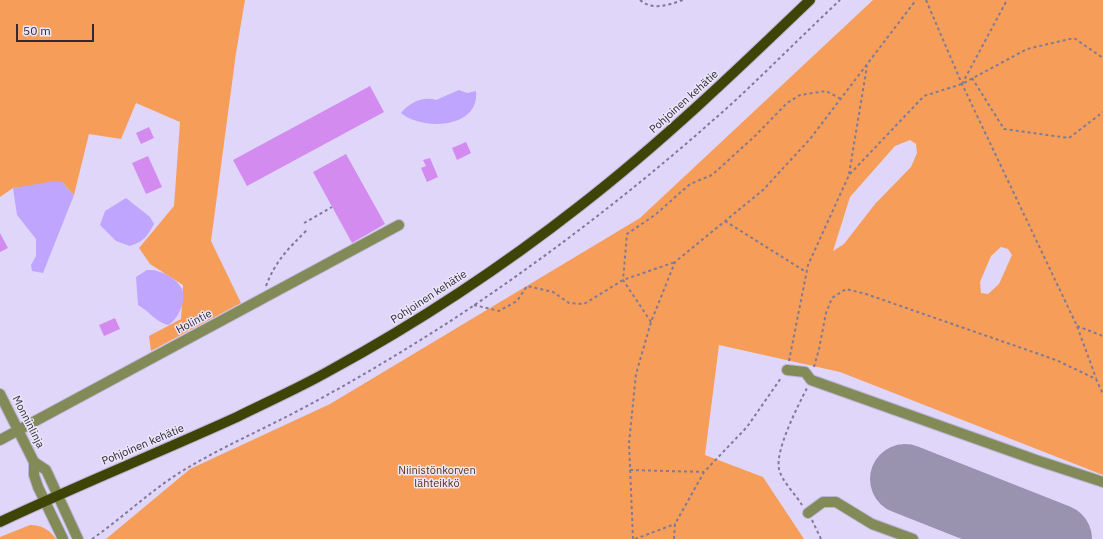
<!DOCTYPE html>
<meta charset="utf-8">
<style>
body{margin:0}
#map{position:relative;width:1103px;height:539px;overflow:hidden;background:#dfd6fa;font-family:"IBM Plex Sans",sans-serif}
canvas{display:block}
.scale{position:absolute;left:16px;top:24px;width:78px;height:18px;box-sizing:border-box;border:2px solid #2e2a3a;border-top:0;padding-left:5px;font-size:12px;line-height:14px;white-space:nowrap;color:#2e2a3a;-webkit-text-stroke:3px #ebe6f8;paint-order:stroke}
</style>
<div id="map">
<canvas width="1103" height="539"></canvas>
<div class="scale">50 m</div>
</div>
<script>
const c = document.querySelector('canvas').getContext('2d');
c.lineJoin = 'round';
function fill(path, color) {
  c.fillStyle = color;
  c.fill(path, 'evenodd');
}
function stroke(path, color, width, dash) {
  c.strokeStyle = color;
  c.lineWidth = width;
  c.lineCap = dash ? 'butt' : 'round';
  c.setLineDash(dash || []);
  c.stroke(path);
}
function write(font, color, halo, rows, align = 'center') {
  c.font = font + ' "IBM Plex Sans",sans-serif';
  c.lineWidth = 3;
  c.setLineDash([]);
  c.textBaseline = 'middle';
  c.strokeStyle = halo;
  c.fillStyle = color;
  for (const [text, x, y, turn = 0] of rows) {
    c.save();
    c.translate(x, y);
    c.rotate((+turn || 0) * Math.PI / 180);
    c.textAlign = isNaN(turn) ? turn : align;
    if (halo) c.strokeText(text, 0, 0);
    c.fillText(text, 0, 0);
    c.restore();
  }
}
fill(new Path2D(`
 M 0,0 L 245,0 L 236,53 L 211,241 L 241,303 L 151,351 L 149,336 L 181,319 L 183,285 L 150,264 L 139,248 L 174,206 L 180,122 L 136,103 L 121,139 L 89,134 L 74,195 L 62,182 L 13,188 L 0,197 Z
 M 873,0 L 1103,0 L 1103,475 L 840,372 L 719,345 L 705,455 L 763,477 L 804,539 L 106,539 L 190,469 L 330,404 L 640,218 ZM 910,140 L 916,144 L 917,153 L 911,167 L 875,204 L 844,244 L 833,251 L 850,197 L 895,146 ZM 1001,247 L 1008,249 L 1012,255 L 999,284 L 988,294 L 981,293 L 980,282 L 991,256 Z
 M 30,525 C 41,525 49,529 56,539 L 0,539 L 0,537 Z`), '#f69e59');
fill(new Path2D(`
 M 459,90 L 467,93 L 476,91 C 480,129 422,131 401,113 C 409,103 423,96 436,100 Z
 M 55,181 L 62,182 L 74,195 L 43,273 L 32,271 L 31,265 L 36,256 L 36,239 L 17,215 L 13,188 Z
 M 126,198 L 150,217 L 154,224 C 147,237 144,241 130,246 L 116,241 L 100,225 L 105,211 Z
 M 147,270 C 159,269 176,277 182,289 C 187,300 178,320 168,325 C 156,322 149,311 138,305 L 136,277 Z`), '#bfa5fe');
stroke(new Path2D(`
 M 905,479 L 1057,539`), '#9a93af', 70);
fill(new Path2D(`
 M 370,86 L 384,112 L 247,186 L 233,160 Z
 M 149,127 L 154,138 L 141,144 L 136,133 Z
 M 466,142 L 471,153 L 457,160 L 452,148 Z
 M 346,154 L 385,224 L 352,243 L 313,172 Z
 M 148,156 L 162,187 L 146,194 L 132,163 Z
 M 430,158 L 438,177 L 427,182 L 421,168 L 426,166 L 423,160 Z
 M 0,233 L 8,248 L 0,252 Z
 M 115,318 L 120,329 L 104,336 L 99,325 Z`), '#d48bef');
const minor = new Path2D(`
 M 787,370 L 805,372 L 811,380 L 1036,460 L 1103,482
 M 0,394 L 34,462 L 34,475 L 38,487 L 63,539
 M 0,440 L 399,225
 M 34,462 L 46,470 L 78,539
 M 808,513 L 823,502 L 836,502 L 872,524 L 913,539`);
const major = new Path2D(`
 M 0,522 C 78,485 158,453 237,417 C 267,402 299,388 329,371 C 417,323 502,267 581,205 C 662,142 736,71 810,0`);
stroke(minor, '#bcb4d4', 12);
stroke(major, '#bcb4d4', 12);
stroke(new Path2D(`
 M 640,0 C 653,11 668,5 683,0
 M 926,0 L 962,84 L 1077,326 L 1096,378
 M 972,78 L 1004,129 L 1069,138 L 1103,112
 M 962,84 L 1007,0
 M 849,174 L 867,66
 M 725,221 L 806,272
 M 304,223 L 332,207
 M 266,286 C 276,260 288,249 307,230
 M 474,305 L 499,311 L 517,301 L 527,286 L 553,292 L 569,303 L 584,304 L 623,280 L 675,262
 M 651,322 L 623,280 L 627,234 L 655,215 L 690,184 L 712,175 L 755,136 L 787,103 L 800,95 L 826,91 L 841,99
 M 1077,326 L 1103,336
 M 789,361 L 808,265 L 849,175 L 924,96 L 962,84 L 1027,49 L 1074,38 L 1103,58
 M 814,367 L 819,349 L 826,313 L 832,298 L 846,289 L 866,294 L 1056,360 L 1096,379 L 1103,394
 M 630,470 L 704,472
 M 802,505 C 796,495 781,480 779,469 C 775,450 798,406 807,388
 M 812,520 L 821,539
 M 92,539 C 125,516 154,487 189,467 C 226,445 266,428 305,407 C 354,381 402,352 449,322 C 551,255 649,179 739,97 C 773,65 806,32 840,0
 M 633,539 L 629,443 L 636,374 L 651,322 L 675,262 L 763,190 L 810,139 L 916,0
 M 635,539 L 675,524
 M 674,539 L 675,524 L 704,472 L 747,427 L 781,378`), '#817a94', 2, [3, 3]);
stroke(minor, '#828b58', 10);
stroke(major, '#3d4405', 10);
write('11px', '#2e2a3a', '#ebe6f8', [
 ["Pohjoinen kehätie",684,102,-42],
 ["Pohjoinen kehätie",429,297,-33],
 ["Holintie",194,322,-28],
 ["Monninlinja",28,422,63],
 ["Pohjoinen kehätie",143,445,-23]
]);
write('11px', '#5a310f', '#ebe6f8', [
 ["Niinistönkorven",437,471],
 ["lähteikkö",437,484]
]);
</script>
